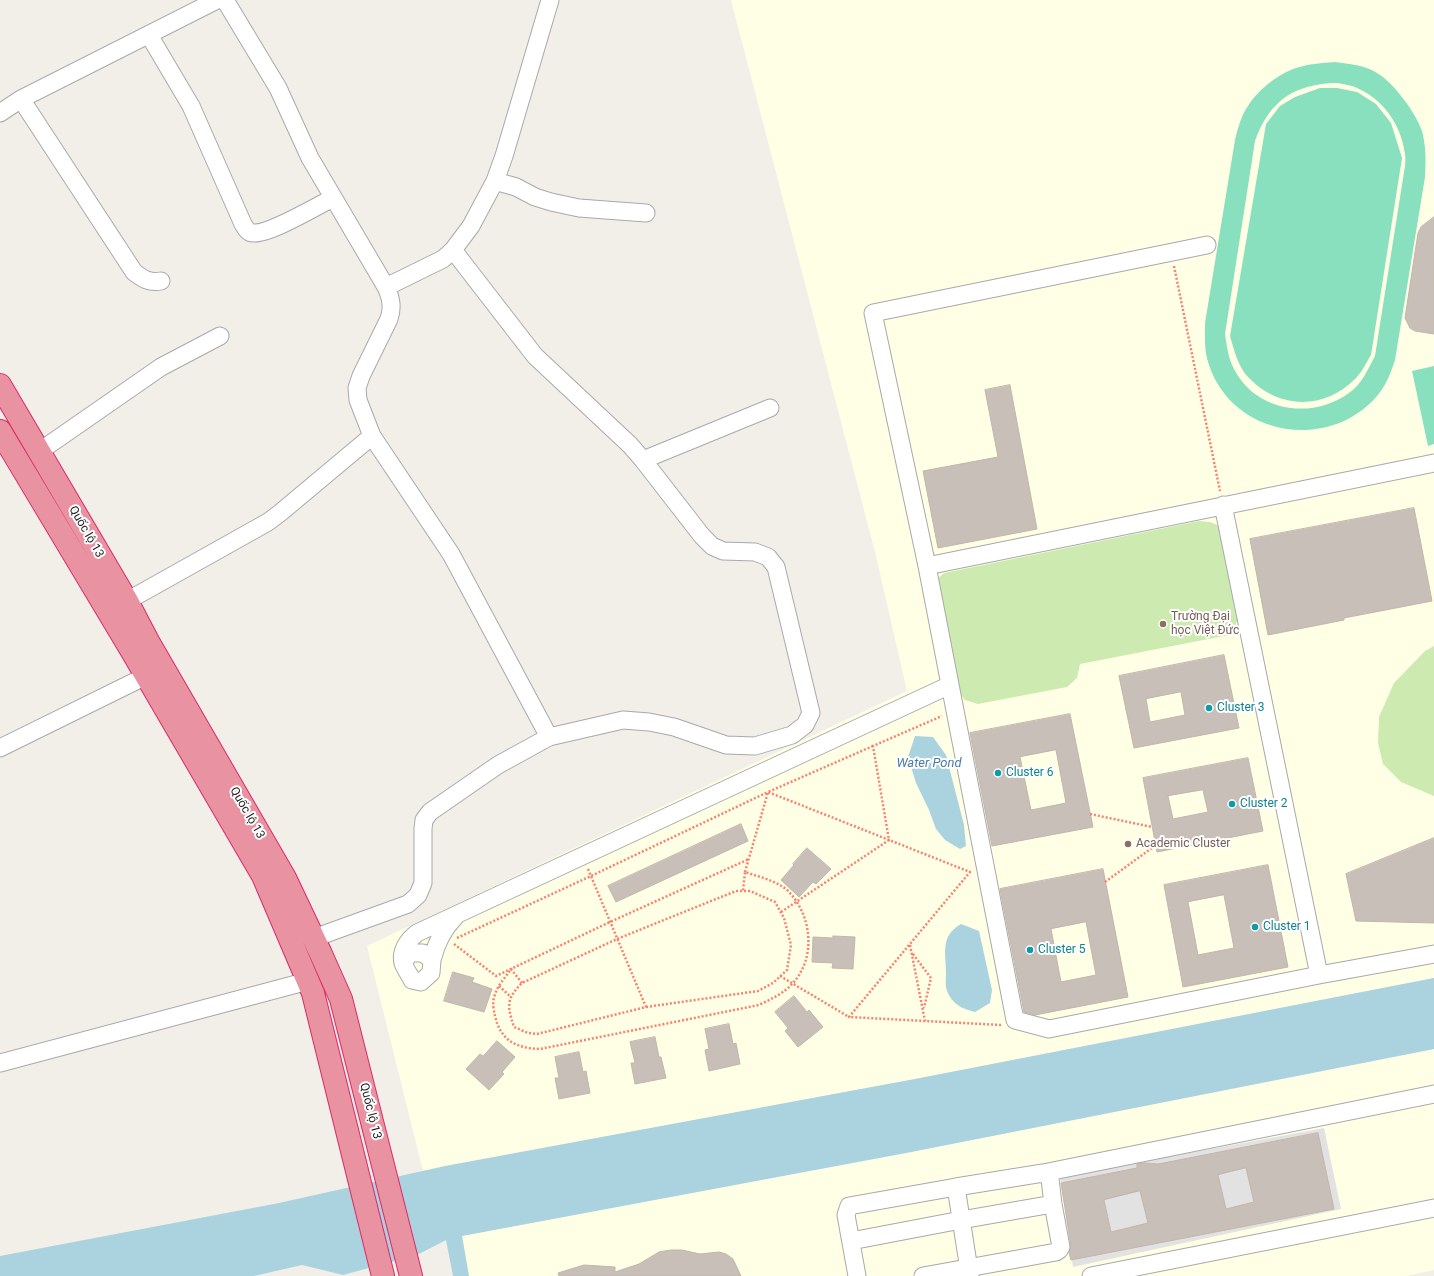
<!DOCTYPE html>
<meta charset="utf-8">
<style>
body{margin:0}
canvas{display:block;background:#f2efe9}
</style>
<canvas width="1434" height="1276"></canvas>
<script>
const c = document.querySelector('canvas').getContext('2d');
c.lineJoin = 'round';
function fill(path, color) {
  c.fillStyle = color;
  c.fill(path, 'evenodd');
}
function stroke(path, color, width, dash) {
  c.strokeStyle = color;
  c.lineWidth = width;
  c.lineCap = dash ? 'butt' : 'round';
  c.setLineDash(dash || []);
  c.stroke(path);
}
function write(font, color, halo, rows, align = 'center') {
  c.font = font + ' Roboto,sans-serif';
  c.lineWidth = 4;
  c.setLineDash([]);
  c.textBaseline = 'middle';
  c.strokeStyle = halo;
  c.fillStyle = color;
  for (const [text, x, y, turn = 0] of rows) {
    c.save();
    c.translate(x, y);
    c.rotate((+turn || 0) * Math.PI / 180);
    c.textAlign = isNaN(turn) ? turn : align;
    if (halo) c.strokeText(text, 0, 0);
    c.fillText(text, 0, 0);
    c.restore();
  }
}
fill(new Path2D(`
 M 731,0 L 1434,0 L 1434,978 L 915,1079 L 423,1171 L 367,946 L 907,691 L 876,556 Z
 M 1434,1049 L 1434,1270 L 1406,1276 L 469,1276 L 462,1236 L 906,1153 Z`), '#ffffe5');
fill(new Path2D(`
 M 1199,521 L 1210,522 L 1222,527 L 1239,616 L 1235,626 L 1229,635 L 1080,664 L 1077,678 L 1067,687 L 978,704 L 965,700 L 958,691 L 937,579 L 944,573 Z
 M 1434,646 L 1434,796 L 1401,782 L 1383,764 L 1378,743 L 1379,717 L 1394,683 L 1425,651 Z`), '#cdebb0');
fill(new Path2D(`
 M 1335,62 C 1349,64 1365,65 1377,73 C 1393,82 1416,113 1422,131 C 1426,146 1426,162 1425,177 L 1395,360 C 1391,372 1386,386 1377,396 C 1329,452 1233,437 1209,365 C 1204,351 1205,337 1205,323 L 1235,140 C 1238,128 1241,116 1248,106 C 1258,90 1278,74 1296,68 C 1308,64 1322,63 1335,62 ZM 1337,83 C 1343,84 1350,85 1355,87 C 1383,99 1401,124 1405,154 C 1406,160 1405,166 1404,172 L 1375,356 C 1368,369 1362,384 1349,393 C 1312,420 1256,412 1234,369 C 1228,358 1227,346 1225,334 L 1255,141 C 1270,100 1294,84 1337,83 Z
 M 1320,88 L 1337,88 L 1357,92 L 1376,104 L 1391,123 L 1402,158 L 1371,355 C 1366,363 1362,372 1356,378 C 1325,410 1279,410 1248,377 C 1238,366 1234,350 1230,336 L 1266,124 L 1280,106 L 1295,97 Z
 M 1434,366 L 1434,444 L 1428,446 L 1412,371 Z`), '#88e0be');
fill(new Path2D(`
 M 1324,1128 L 1341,1209 L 1073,1267 L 1060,1177 Z`), '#e2e2e2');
fill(new Path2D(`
 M 915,736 L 933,737 L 946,755 L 964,825 L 966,846 L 960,849 L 945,840 L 936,829 L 929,810 L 916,783 L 908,757 Z
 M 961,924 L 979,931 L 992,990 L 990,1003 L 975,1012 C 962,1009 952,1004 947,991 C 945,986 946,978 946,973 C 946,952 940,936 961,924 Z
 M 1434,978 L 1434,1049 L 906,1153 L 462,1236 L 469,1276 L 453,1276 L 446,1240 L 417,1255 L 343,1275 L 302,1265 L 254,1276 L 0,1276 L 0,1256 L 279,1203 L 445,1166 L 915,1079 Z`), '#aad3df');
const building = new Path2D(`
 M 1434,217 L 1434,334 L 1415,331 L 1410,328 L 1405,318 L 1418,233 L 1421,227 Z
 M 1010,385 L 1037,529 L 938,548 L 923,471 L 998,457 L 985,390 Z
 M 1414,508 L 1432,601 L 1344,618 L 1344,620 L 1268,635 L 1250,539 Z
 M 1224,655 L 1239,728 L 1134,748 L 1119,676 ZM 1181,692 L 1185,715 L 1150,722 L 1146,699 Z
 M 1070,714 L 1093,827 L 992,846 L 970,733 ZM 1056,750 L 1066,803 L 1031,810 L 1020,757 Z
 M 1248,758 L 1263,831 L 1157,852 L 1143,778 ZM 1203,790 L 1208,812 L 1173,819 L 1168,796 Z
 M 741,824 L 748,841 L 616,902 L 608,886 Z
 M 1434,838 L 1434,923 L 1356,921 L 1346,874 Z
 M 807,848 L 831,869 L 816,884 L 813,882 L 799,897 L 781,880 L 794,865 L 793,864 Z
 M 1268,865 L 1288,967 L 1183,987 L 1164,885 ZM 1224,895 L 1234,948 L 1198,955 L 1188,902 Z
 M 1103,869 L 1128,997 L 1035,1015 L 1024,1012 L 1000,889 ZM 1086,922 L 1096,975 L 1061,982 L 1051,929 Z
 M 833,936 L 855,937 L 853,969 L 832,968 L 833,963 L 812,962 L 813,937 L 833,938 Z
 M 453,972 L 474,978 L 472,982 L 492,989 L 484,1012 L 444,1001 Z
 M 794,996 L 807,1012 L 809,1010 L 823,1027 L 798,1047 L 785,1031 L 788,1028 L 775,1012 Z
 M 729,1024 L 733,1044 L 736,1043 L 740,1064 L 709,1071 L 705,1050 L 709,1049 L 705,1029 Z
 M 655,1037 L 659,1057 L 661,1057 L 666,1078 L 635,1084 L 631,1063 L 635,1063 L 630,1042 Z
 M 497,1041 L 515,1057 L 502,1072 L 504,1074 L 489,1090 L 466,1069 L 480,1054 L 483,1056 Z
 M 579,1052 L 583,1072 L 586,1071 L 590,1093 L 559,1099 L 555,1078 L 559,1078 L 555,1057 Z
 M 1318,1133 L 1334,1209 L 1071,1260 L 1069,1253 L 1071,1245 L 1061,1183 L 1137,1168 L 1137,1164 L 1145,1163 L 1158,1164 ZM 1246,1168 L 1254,1202 L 1226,1209 L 1218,1175 ZM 1140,1191 L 1148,1223 L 1111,1232 L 1104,1200 Z
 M 671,1250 L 682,1250 L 700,1254 L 719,1252 L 726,1254 L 733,1259 L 741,1276 L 559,1276 L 558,1273 L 584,1265 L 615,1267 L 615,1272 L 639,1264 L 659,1252 Z`);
fill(building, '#c7bfb8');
stroke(building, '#c4b6ab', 1);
const minor = new Path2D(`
 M 225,0 L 278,88 L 310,158 L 386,287 C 391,298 393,307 389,319 L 361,376 L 357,388 L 358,400 L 372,436 L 451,554 L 549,737
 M 149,35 L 191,106 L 243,224 C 246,229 248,233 254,233 C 270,234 317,206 333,198
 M 21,99 L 134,272 C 143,279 149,283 161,281
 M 0,113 L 21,99 L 217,0
 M 495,181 L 516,187 L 535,197 L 551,202 L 579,208 L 646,213
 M 1207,245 L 873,313 L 927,566 L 1015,1020 L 1049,1029 L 1319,975
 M 386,287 L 443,259 L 453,250 L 471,226 L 495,181 L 504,156 L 550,0
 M 40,451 L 161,367 L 220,336
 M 643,460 L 770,408
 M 1223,505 L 1319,975 L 1434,954
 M 927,566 L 1434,463
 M 127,601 L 268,522 L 280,513 L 372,436
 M 0,748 L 146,676
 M 314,938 L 408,904 L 418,895 L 423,883 L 423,829 L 424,820 L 430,812 L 498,765 L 549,737 L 623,720 L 649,722 L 674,727 L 726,745 L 755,746 L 792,735 L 805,725 L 811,713 L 776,567 L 768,557 L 755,552 L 723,551 L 712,546 L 702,536 L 643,460 L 630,445 L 535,356 L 453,250
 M 432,960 C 436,944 442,930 455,917
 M 403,963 L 410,953 L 423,953 L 432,960 L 431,973 L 421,982 L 412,980 C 410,975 405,969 403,963 C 400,951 408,940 417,933 L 950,685
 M 0,1063 L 308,981
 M 1043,1173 L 1434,1094
 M 851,1241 L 961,1220 L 1053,1204
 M 857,1276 L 846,1215 L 849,1206 L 956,1187 L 970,1276
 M 923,1276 L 1056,1252 L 1059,1250 L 1061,1247 L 1053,1204 L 1050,1179 L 1047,1176 L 1043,1173 L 956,1187
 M 1091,1276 L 1434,1208`);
const highway = new Path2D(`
 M 0,385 L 127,601 L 149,643 L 285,878 L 321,954 L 341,999 L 411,1276
 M 0,431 L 133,653 L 263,876 L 313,993 L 383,1276`);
stroke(minor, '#a9a9a9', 19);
stroke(highway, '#dc2a67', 24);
stroke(new Path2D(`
 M 1174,266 L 1220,491
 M 1090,814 L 1152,827
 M 588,869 L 646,1007 L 537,1034 L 528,1033 L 514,1027 C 507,1006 506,999 522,983 L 617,939 L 736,891 L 750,891 L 775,902 L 784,918 L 791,945 L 787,970 L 773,983 L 758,991 L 646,1007
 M 745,872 L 768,792 L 873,746
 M 1105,882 L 1156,845
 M 781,912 L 889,840 L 873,746 L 942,716
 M 457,938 L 591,876 L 768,792 L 970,872 L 849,1017 L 1001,1025
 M 454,944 L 496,976 L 610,922 L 749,859
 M 910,945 L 925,1021
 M 913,954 L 931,978 L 924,1008
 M 780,976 L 849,1017
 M 522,983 L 511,969 C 505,978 496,987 494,998 C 492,1003 494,1011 495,1016 C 501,1041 516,1048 540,1049 L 759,1005 C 771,999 783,994 792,984 C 817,958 812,914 787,890 C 775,880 759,877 745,872 L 743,891
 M 499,986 L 511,997`), '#fa8072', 2.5, [2, 2]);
stroke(minor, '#fff', 17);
stroke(highway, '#e892a2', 22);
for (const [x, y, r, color] of [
 [1163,624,4,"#8d6e63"],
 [1209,708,4,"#0f9aa8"],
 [998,773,4,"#0f9aa8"],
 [1232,804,4,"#0f9aa8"],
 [1128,844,4,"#8d6e63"],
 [1255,927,4,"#0f9aa8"],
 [1030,950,4,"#0f9aa8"]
]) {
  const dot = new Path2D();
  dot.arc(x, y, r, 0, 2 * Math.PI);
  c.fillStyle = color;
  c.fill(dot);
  stroke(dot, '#fff', 1.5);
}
write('12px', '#222', '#fff', [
 ["Quốc lộ 13",86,532,60],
 ["Quốc lộ 13",247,813,60],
 ["Quốc lộ 13",370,1111,76]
]);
write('12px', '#785e54', '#fff', [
 ["Trường Đại",1171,617],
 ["học Việt Đức",1171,631],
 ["Academic Cluster",1136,844]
], 'left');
write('12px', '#0d838f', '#fff', [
 ["Cluster 3",1217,708],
 ["Cluster 6",1006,773],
 ["Cluster 2",1240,804],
 ["Cluster 1",1263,927],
 ["Cluster 5",1038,950]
], 'left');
write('italic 13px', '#4a7aab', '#fff', [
 ["Water Pond",929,764]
]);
</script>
